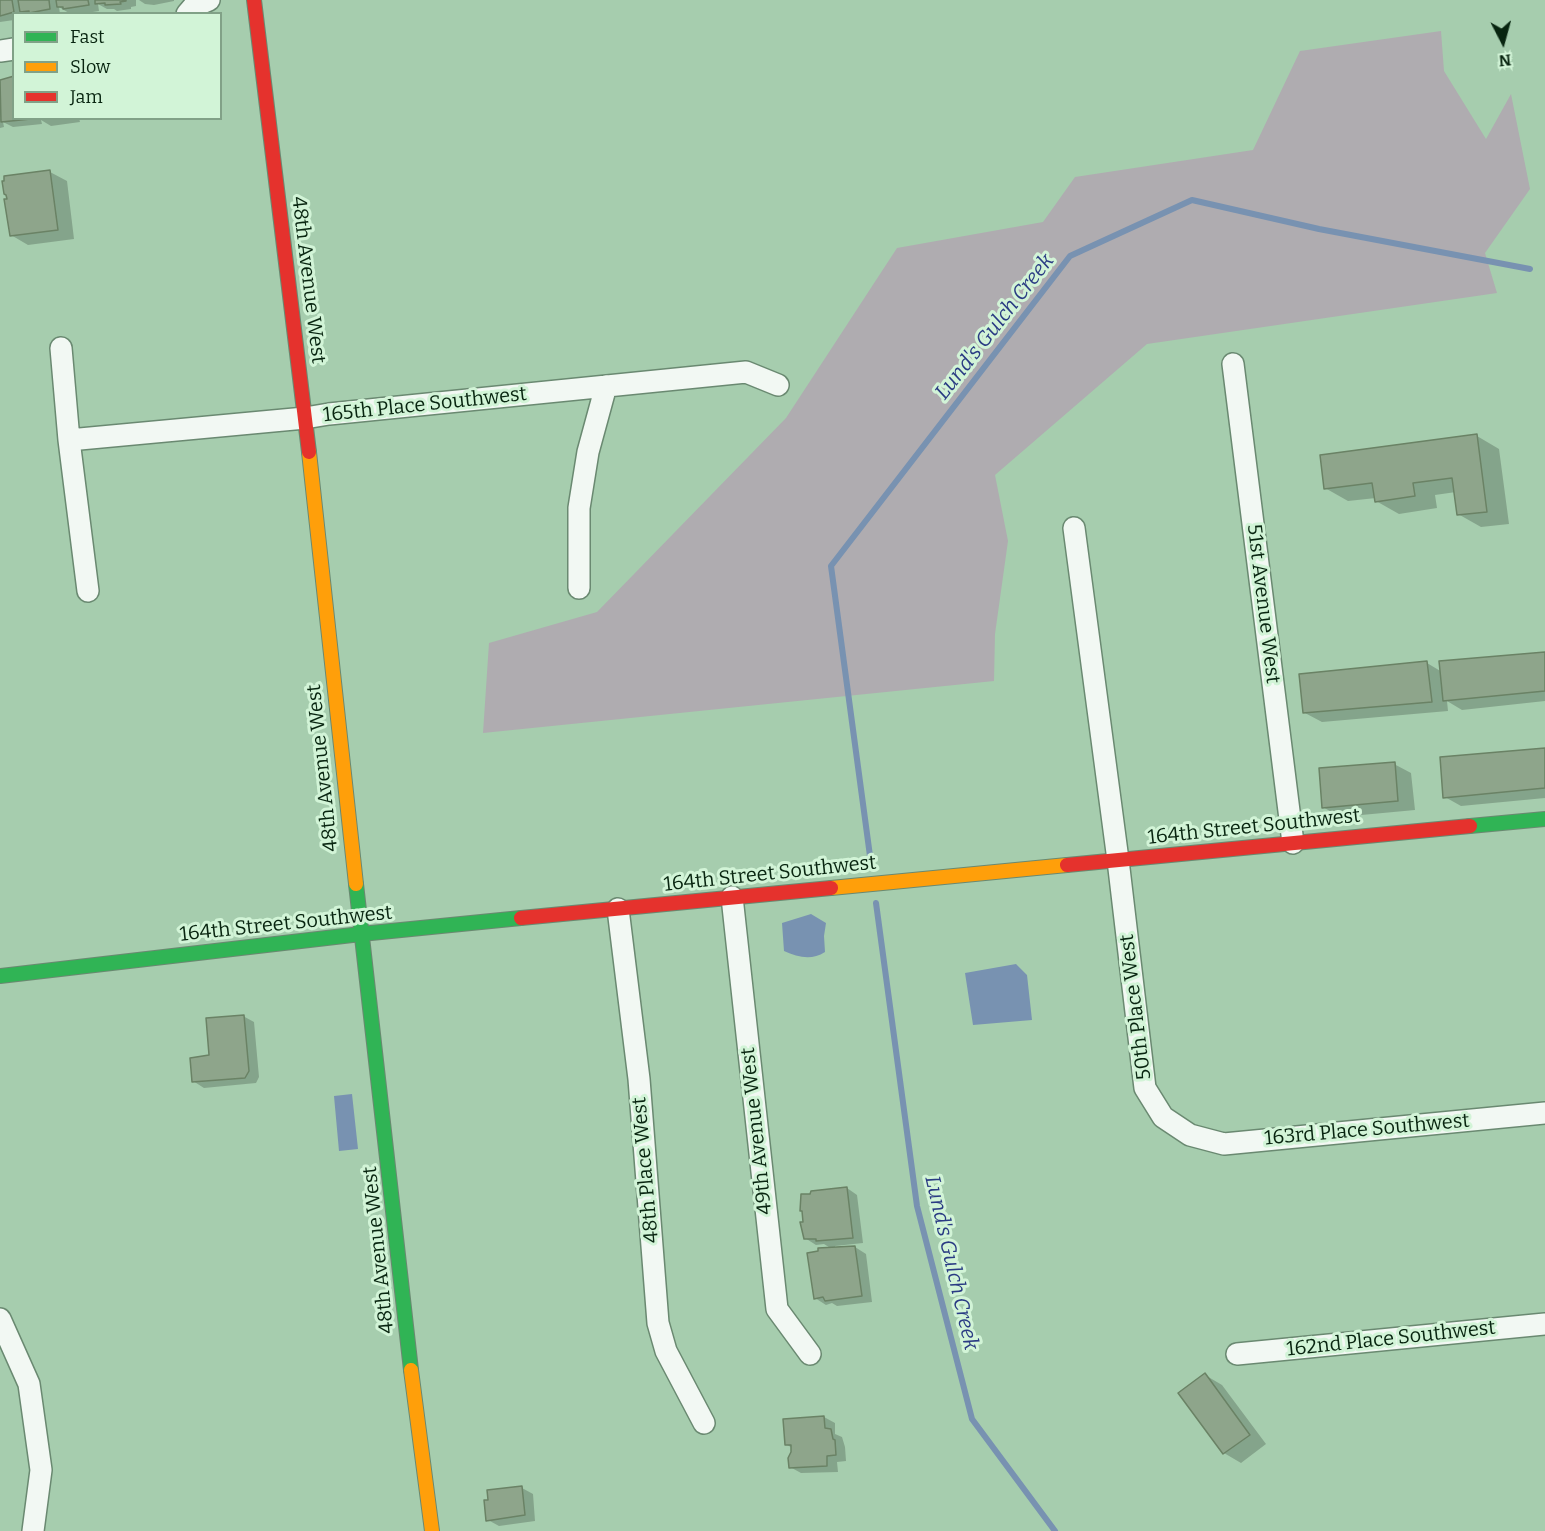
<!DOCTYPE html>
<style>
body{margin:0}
#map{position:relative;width:1545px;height:1531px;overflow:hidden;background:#a6cdae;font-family:Bitter,serif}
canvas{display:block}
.legend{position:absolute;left:12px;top:12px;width:210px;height:108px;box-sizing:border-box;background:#d2f4d7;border:2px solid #81a187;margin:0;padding:8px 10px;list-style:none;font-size:18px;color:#082510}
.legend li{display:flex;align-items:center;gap:12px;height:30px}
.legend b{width:30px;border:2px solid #81a187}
.north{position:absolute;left:1473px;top:12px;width:60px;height:60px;-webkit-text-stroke:4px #d2f4d7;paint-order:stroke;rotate:174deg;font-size:16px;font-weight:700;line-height:24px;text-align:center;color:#082510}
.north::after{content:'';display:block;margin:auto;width:21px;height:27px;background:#082510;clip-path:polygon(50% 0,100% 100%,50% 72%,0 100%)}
</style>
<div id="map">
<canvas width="1545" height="1531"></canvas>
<ul class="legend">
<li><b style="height:8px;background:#30b455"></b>Fast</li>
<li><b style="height:8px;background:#ff9f0a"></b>Slow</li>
<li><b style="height:8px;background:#e5322d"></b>Jam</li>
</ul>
<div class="north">N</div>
</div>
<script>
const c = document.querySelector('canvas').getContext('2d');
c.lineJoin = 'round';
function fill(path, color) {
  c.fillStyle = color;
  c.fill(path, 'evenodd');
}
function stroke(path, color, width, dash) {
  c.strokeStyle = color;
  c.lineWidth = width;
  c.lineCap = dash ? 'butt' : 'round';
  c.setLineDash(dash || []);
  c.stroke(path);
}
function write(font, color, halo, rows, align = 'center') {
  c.font = font + ' Bitter,serif';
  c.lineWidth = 6;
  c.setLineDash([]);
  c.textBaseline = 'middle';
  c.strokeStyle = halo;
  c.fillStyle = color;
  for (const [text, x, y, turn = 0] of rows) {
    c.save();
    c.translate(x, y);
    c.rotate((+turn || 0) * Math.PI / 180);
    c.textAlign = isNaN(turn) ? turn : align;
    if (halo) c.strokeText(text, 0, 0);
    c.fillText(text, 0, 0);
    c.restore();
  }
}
fill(new Path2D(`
 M 1441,31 L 1444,71 L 1486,139 L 1511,94 L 1530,189 L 1485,253 L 1497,293 L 1147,344 L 995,475 L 1008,541 L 995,634 L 994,681 L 483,733 L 489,643 L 597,612 L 786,418 L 897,248 L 1043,222 L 1075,177 L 1253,150 L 1300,51 Z`), '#afacb0');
fill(new Path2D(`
 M 811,914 L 826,923 L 824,936 L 825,952 C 811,961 798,957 784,951 L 782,923 Z
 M 1016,964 L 1027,975 L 1032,1020 L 973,1025 L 965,973 Z
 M 352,1094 L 358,1149 L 339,1151 L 334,1096 Z`), '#7892b1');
fill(new Path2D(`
 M 0,0 L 136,0 L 136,6 L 131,7 L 131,9 L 117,11 L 114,9 L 107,9 L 98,4 L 99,11 L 80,14 L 69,13 L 59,7 L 60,14 L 14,14 L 14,20 L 0,22 Z
 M 139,0 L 174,0 L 174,1 L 154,5 L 145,4 Z
 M 7,81 L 14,118 L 79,118 L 80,122 L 51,126 L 41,120 L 42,124 L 13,127 L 3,122 L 4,127 L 0,128 L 0,82 Z
 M 50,172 L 67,181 L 74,239 L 28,245 L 11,235 L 9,200 Z
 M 1477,436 L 1499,449 L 1509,524 L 1481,527 L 1458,514 L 1456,492 L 1435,495 L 1437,508 L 1399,514 L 1376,501 L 1376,498 L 1348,501 L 1325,488 Z
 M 1545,653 L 1545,701 L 1462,710 L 1447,701 L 1448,711 L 1322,722 L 1305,713 L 1427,663 L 1442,672 Z
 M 1545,750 L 1545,798 L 1461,806 L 1445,797 Z
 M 1394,764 L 1411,773 L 1415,810 L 1340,817 L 1323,807 Z
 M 243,1016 L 254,1022 L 259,1077 L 256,1083 L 204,1088 L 193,1081 Z
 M 847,1188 L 857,1195 L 863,1243 L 835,1246 L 835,1249 L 855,1247 L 866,1254 L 872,1302 L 837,1306 L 832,1303 L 826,1305 L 815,1298 L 832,1249 L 824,1244 L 816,1245 L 805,1238 Z
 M 1205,1375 L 1222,1385 L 1266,1444 L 1241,1463 L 1224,1453 L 1180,1393 Z
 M 824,1417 L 835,1423 L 835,1434 L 842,1437 L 845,1447 L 846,1461 L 837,1462 L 838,1472 L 801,1473 L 790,1467 L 792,1448 L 786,1444 Z
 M 522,1488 L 533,1494 L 535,1521 L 499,1526 L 488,1520 Z`), '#0003');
stroke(new Path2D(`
 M 870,856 L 831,566 L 1070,256 L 1192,200 L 1319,229 L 1530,269
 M 876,903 L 917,1206 L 972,1419 L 1055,1531`), '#7892b1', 6);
const building = new Path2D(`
 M 0,0 L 12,0 L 14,12 L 0,16 Z
 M 18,0 L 49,0 L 50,9 L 29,13 L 29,11 L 20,12 Z
 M 56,0 L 88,0 L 89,5 L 63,9 L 63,7 L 57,7 Z
 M 95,0 L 126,0 L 126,1 L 120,2 L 121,4 L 105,5 L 105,3 L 95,4 Z
 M 14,76 L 14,118 L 31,119 L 1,122 L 0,80 Z
 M 50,170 L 58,230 L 10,236 L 4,199 L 7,199 L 6,195 L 4,194 L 2,181 L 4,181 L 4,176 Z
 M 1477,434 L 1487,512 L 1457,515 L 1452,478 L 1413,483 L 1415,496 L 1375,502 L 1372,483 L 1324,489 L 1320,455 Z
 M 1545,652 L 1545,691 L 1443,701 L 1439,661 Z
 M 1427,661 L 1432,702 L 1303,713 L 1299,674 Z
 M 1545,748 L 1545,788 L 1443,798 L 1440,757 Z
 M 1395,762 L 1398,801 L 1322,808 L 1319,768 Z
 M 244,1015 L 249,1071 L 245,1078 L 192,1082 L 190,1058 L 209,1055 L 206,1018 Z
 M 847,1187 L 853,1238 L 816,1241 L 816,1239 L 804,1239 L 800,1222 L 803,1222 L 802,1211 L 800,1211 L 801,1194 L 810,1194 L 811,1191 Z
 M 855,1246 L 862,1296 L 825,1301 L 823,1297 L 814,1299 L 807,1253 L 818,1251 L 818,1248 Z
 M 1205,1373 L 1250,1435 L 1223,1454 L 1178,1393 Z
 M 824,1416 L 825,1428 L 831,1429 L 833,1439 L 835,1440 L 836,1455 L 827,1456 L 827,1466 L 789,1468 L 788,1458 L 791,1452 L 791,1445 L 785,1445 L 783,1419 Z
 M 522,1486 L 525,1515 L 486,1521 L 484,1500 L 488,1500 L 487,1490 Z`);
fill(building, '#8ea58b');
stroke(building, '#6a8265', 1.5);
const street = new Path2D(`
 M 187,14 L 193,7 L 209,0
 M 0,51 L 14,49
 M 61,348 L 69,440 L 88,591
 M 1233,364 L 1293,843
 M 69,440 L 305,418 L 329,414 L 746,372 L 778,385
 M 1074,528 L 1118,860 L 1145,1088 L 1163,1117 L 1190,1135 L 1224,1144 L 1545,1113
 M 579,588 L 579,508 L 588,452 L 606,386
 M 732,897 L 777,1309 L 810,1354
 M 618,909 L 639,1079 L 658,1323 L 666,1351 L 704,1423
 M 0,1319 L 29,1384 L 41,1470 L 33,1531
 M 1237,1354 L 1545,1324`);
const fast = new Path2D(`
 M 1470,826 L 1545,819
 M 356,884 L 411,1370
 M 0,976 L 361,934 L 521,918`);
const slow = new Path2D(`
 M 309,452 L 356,884
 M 831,888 L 1067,865
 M 411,1370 L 432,1531`);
const jam = new Path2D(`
 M 254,0 L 309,452
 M 1067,865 L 1470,826
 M 521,918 L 831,888`);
stroke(street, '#6a8971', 24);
stroke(fast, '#6a8971', 16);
stroke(slow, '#6a8971', 16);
stroke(jam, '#6a8971', 16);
stroke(street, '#f2f8f3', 21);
stroke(fast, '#30b455', 14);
stroke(slow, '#ff9f0a', 14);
stroke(jam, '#e5322d', 14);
write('20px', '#082510', '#d2f4d7', [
 ["48th Avenue West",308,280,83],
 ["165th Place Southwest",425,405,-6],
 ["51st Avenue West",1263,604,83],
 ["48th Avenue West",323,768,-96],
 ["164th Street Southwest",1254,827,-6],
 ["164th Street Southwest",770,874,-6],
 ["164th Street Southwest",286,924,-6],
 ["50th Place West",1136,1007,-97],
 ["163rd Place Southwest",1367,1130,-5],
 ["49th Avenue West",757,1131,-96],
 ["48th Place West",646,1170,-95],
 ["48th Avenue West",379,1250,-96],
 ["162nd Place Southwest",1391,1339,-6]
]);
write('italic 21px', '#2a3b83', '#d2f4d7', [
 ["Lund's Gulch Creek",995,327,-52],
 ["Lund's Gulch Creek",951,1263,77]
]);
</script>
